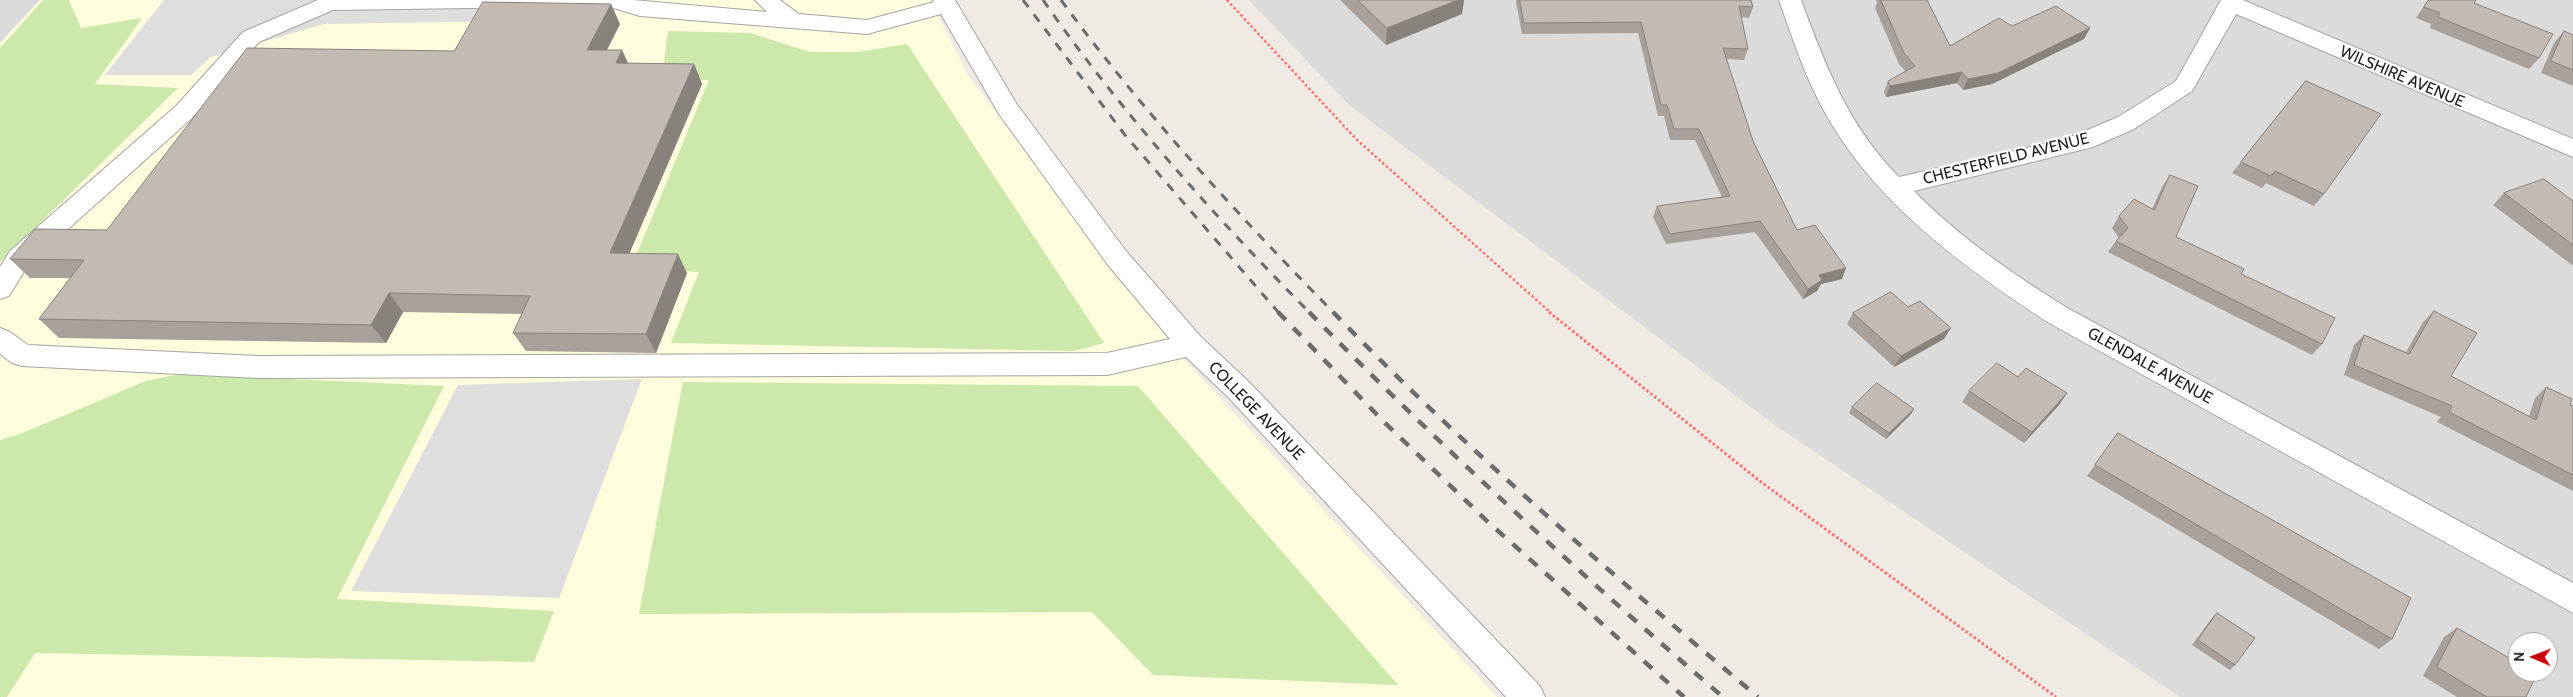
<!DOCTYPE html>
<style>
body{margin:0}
#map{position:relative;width:2573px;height:697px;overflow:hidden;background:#efeae4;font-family:Cabin,sans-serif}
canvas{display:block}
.north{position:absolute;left:2508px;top:632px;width:50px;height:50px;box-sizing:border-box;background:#fff;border:1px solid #a5a5a5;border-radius:50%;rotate:271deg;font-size:14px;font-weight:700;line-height:20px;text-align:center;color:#1e1e1e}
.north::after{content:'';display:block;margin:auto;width:18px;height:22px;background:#c8030d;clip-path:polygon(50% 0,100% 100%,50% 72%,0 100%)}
</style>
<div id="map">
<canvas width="2573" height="697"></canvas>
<div class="north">N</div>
</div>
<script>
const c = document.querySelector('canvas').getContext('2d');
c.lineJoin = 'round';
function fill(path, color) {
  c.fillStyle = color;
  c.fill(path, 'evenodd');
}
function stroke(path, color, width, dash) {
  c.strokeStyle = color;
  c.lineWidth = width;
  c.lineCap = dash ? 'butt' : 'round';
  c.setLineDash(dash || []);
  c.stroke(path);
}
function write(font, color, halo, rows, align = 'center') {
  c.font = font + ' Cabin,sans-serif';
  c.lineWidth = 4.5;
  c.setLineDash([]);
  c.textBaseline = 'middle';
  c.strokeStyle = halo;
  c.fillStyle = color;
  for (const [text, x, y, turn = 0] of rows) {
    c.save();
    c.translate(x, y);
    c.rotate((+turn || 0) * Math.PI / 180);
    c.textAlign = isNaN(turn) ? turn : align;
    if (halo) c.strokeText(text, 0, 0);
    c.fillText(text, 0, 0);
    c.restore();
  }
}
fill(new Path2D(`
 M 0,0 L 40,0 L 0,43 Z
 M 1249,0 L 2573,0 L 2573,697 L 2180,697 L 1772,423 L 1349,105 ZM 2518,642 L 2548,642 L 2548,672 L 2518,672 Z`), '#dcdbdb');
fill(new Path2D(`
 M 40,0 L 930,0 L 968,75 L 1183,358 L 1497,697 L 0,697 L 0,43 Z`), '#fffddd');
fill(new Path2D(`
 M 43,0 L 69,0 L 81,28 L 142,18 L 95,84 L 178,88 L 0,262 L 0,48 Z
 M 668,31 L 750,33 L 810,52 L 858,52 L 907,44 L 1104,343 L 1074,351 L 671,343 L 699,272 L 631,268 L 709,80 L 662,79 Z
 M 179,374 L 444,386 L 337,599 L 554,611 L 534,662 L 35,653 L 7,697 L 0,697 L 0,440 L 20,434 L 146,381 Z
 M 683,382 L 1138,386 L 1398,685 L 1153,675 L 1092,612 L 639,614 Z`), '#cce8aa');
fill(new Path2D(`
 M 164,0 L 598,0 L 588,20 L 324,24 L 211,57 L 191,75 L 105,75 Z
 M 642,379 L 559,598 L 351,591 L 458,385 Z`), '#dedede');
const minor = new Path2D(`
 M 318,0 L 633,0 L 767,12 L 755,0 L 780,0 L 799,14 L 867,20 L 934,2 L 933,0 L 955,0 L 1016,103 L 1126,251 L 1201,337 L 1248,381 L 1540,686 L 1545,697 L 1506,697 L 1228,397 L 1186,357 L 1107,375 L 258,378 L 22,366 L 12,363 L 0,354 L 0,328 L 10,332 L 28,345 L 258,356 L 1107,353 L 1170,339 L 1108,265 L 999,114 L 941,14 L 867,34 L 640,16 L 607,6 L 333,10 L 259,42 L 192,118 L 28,265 L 9,296 L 0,299 L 0,267 L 10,251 L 176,106 L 243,32 Z
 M 1779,0 L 1801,0 C 1825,65 1849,127 1899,177 L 2048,143 L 2076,135 L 2118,117 L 2176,81 L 2221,0 L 2243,0 L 2573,139 L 2573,157 L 2236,14 L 2192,91 L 2134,129 L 2093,147 L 1914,191 C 1960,238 2013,274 2069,309 L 2573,583 L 2573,613 L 2049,323 C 1963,267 1873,202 1823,109 C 1804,74 1792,37 1779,0 Z`);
stroke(minor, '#a5a5a5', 2);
stroke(new Path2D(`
 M 1227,0 L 1356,139 L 1551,313`), '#f8726b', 2.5, [2.5, 2.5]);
stroke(new Path2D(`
 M 1549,312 L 1761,482 L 2056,697`), '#f8726b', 3, [2.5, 2.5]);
fill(minor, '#fff');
stroke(new Path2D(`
 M 1023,0 L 1125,135 L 1279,313
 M 1043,0 C 1122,113 1214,216 1310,313
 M 1061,0 C 1143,112 1237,214 1334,313`), '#6c6c6c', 3, [9, 9]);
stroke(new Path2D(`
 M 1278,312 L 1384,422 L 1487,521 L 1684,697
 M 1309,312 C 1441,447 1580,574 1723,697
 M 1333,312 C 1466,450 1612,574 1758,697`), '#6c6c6c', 4.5, [11, 11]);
fill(new Path2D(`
 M 1340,0 L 1464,0 L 1462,14 L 1386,45 Z
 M 1516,0 L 1751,0 L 1753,7 L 1749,18 L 1741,17 L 1748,49 L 1744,60 L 1726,59 L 1753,141 L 1797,230 L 1846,268 L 1842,279 L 1821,284 L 1817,291 L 1803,299 L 1755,232 L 1666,244 L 1653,217 L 1657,206 L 1722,197 L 1695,140 L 1670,140 L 1664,116 L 1658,116 L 1638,33 L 1522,34 L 1516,2 Z
 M 1876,0 L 1927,0 L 1950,46 L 2012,26 L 2090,28 L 2084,39 L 1992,84 L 1963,90 L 1957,83 L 1886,97 L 1884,92 L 1888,81 L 1906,72 L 1899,64 L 1875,8 L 1877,3 Z
 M 2428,0 L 2476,0 L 2474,3 L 2539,58 L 2529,69 L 2430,28 L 2431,24 L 2416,18 Z
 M 620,24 L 607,50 L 622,50 L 628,63 L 694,64 L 702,84 L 629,254 L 687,273 L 656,353 L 526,351 L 513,333 L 522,314 L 403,312 L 386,343 L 59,338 L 39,319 L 70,278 L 30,278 L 10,259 L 107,230 Z
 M 2564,31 L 2573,35 L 2573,86 L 2541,73 L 2554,43 Z
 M 2306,81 L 2324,194 L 2314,206 L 2266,183 L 2262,188 L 2232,173 L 2241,162 Z
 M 2170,175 L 2176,237 L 2241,274 L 2322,344 L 2312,355 L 2108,252 L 2116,241 L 2119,238 L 2112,228 L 2119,216 L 2152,209 L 2162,187 Z
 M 2504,193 L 2573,201 L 2573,264 L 2572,265 L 2493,205 Z
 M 1908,307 L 1944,339 L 1894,367 L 1847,324 L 1853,313 Z
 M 2434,311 L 2451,376 L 2529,416 L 2535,398 L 2546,387 L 2573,406 L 2573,491 L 2437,422 L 2441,417 L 2344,375 L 2354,345 L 2364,335 L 2406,352 L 2423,322 Z
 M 2018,377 L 2067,393 L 2059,405 L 2024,443 L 1962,402 L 1969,391 Z
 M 1852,407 L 1914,409 L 1911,414 L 1886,439 L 1849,413 Z
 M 2118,433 L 2392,639 L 2379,649 L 2087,476 Z
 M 2217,613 L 2235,665 L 2230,670 L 2192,645 L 2212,618 Z
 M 2457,628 L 2526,697 L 2457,697 L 2423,676 L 2444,637 Z`), '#a8a09a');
fill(new Path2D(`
 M 1458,0 L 1464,0 L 1462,14 L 1386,45 L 1387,28 Z
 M 611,4 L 620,24 L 597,69 L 587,50 Z
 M 2090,28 L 2084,39 L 1992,84 L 1963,90 L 1968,79 Z
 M 622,50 L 631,70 L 616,63 Z
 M 694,64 L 702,84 L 621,273 L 610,253 Z
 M 1962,72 L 1957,83 L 1886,97 L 1890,86 Z
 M 678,254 L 687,273 L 656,353 L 646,334 Z
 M 1846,268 L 1842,279 L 1821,284 L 1817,291 L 1803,299 L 1808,289 L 1819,275 Z
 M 389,293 L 403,312 L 386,343 L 371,325 Z
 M 1951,328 L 1944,339 L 1894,367 L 1901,356 Z
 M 2067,393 L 2059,405 L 2024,443 L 2032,432 Z
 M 1914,409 L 1911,414 L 1886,439 L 1889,433 Z`), '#88827d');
const building = new Path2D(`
 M 1358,0 L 1458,0 L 1387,28 Z
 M 1520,0 L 1751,0 L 1753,7 L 1739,6 L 1748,49 L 1723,48 L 1753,141 L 1797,230 L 1815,225 L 1846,268 L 1819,275 L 1822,280 L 1808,289 L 1760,221 L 1670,234 L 1657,206 L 1730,196 L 1699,129 L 1674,129 L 1667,105 L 1661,105 L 1641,22 L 1524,23 Z
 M 1881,0 L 1927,0 L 1950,46 L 1999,18 L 2012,26 L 2056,6 L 2090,28 L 1998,73 L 1968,79 L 1962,72 L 1890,86 L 1888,81 L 1915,66 L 1904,53 Z
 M 2429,0 L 2476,0 L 2474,3 L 2553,34 L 2539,58 L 2438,17 L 2440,13 L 2424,7 Z
 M 483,2 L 611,4 L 587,50 L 622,50 L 616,63 L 694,64 L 610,253 L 678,254 L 646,334 L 513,333 L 530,296 L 389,293 L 371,325 L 39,319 L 84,260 L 10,259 L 35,229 L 107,230 L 247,48 L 454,51 Z
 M 2564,31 L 2573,35 L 2573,70 L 2551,61 Z
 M 2306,81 L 2381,114 L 2324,194 L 2275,171 L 2271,176 L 2241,162 Z
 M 2170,175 L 2198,186 L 2176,237 L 2244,269 L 2241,274 L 2335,318 L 2322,344 L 2116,241 L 2128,228 L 2119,216 L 2134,199 L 2154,210 Z
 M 2544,179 L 2573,201 L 2573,245 L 2504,193 Z
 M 1891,292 L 1908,307 L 1920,301 L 1951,328 L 1901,356 L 1853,313 Z
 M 2434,311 L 2477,333 L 2451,376 L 2536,420 L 2546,387 L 2572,399 L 2570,405 L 2573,406 L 2573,475 L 2449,412 L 2452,406 L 2354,365 L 2364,335 L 2409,354 Z
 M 1997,363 L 2018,377 L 2026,368 L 2067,393 L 2032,432 L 1969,391 Z
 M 1877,383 L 1914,409 L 1889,433 L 1852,407 Z
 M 2118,433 L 2411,598 L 2392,639 L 2095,465 Z
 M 2217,613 L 2255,638 L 2235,665 L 2198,640 Z
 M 2457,628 L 2518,663 L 2518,672 L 2533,672 L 2537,674 L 2526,697 L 2487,697 L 2437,667 Z`);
fill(building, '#c3bab3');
stroke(building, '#88827d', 1);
write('16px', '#1e1e1e', '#fff', [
 ["WILSHIRE AVENUE",2402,77,23],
 ["CHESTERFIELD AVENUE",2006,159,-14],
 ["GLENDALE AVENUE",2150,366,29],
 ["COLLEGE AVENUE",1256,411,46]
]);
</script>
